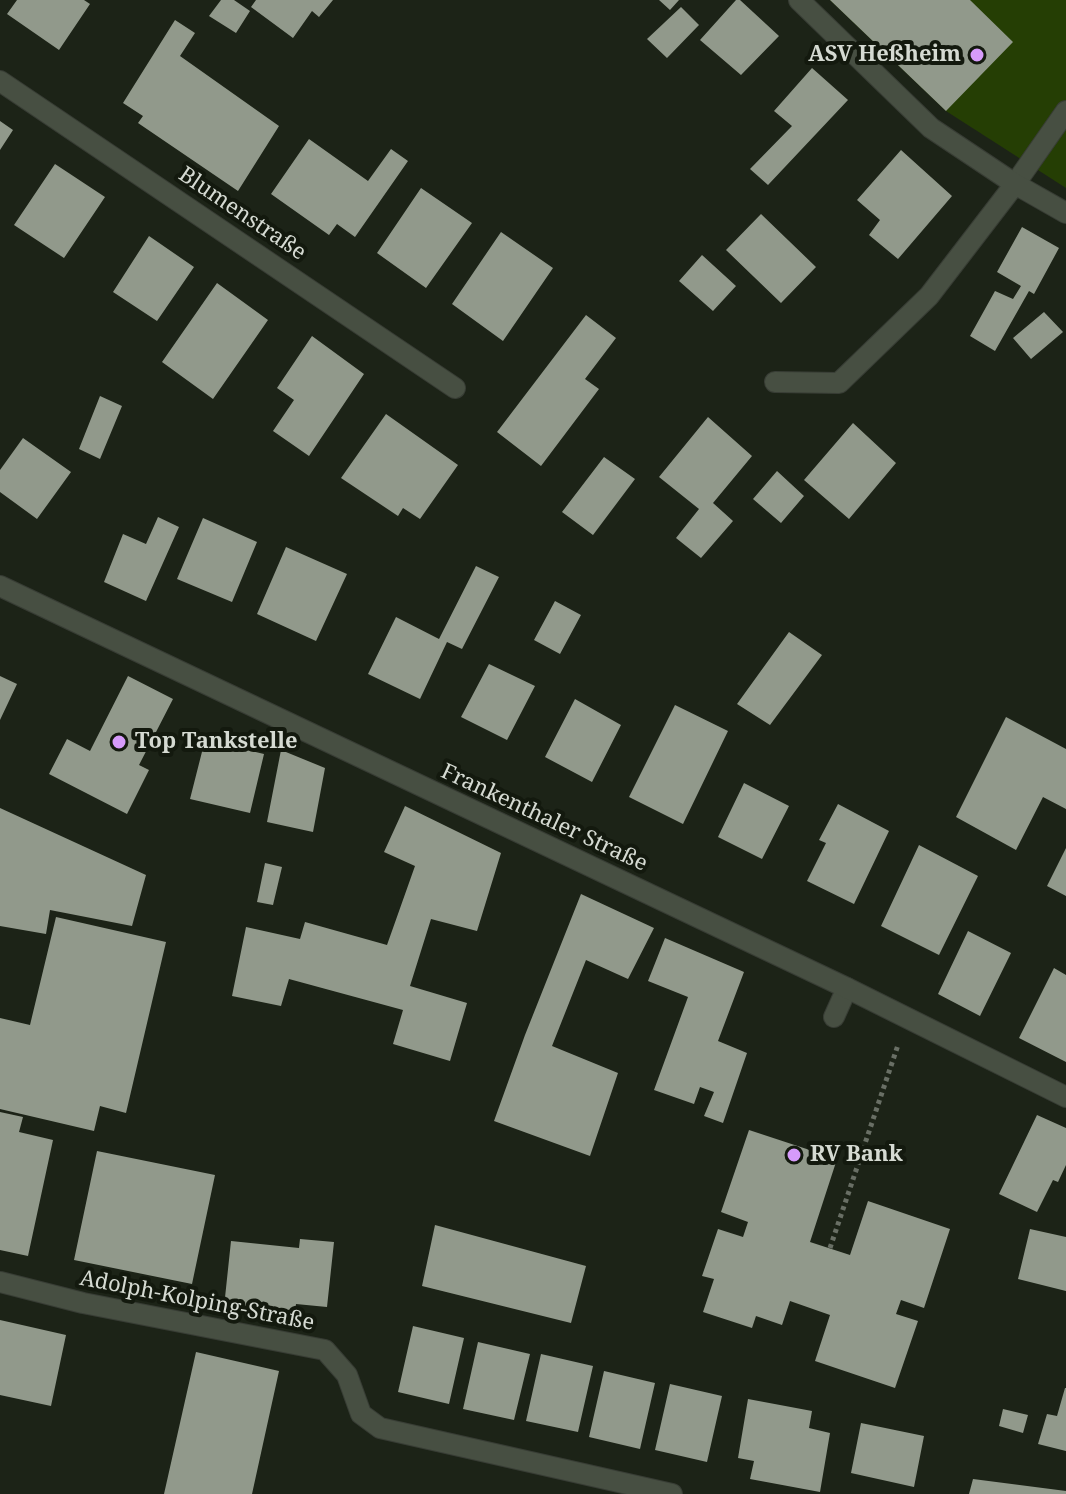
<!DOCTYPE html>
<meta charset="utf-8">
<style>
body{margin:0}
canvas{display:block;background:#1c2317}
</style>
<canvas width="1066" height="1494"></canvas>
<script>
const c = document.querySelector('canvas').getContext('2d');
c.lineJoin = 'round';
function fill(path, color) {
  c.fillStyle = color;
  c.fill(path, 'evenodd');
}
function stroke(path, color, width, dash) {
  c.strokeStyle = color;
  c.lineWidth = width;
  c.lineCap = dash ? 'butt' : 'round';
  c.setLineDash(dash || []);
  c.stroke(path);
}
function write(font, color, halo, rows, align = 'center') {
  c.font = font + ' "Noto Serif",serif';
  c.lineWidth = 8;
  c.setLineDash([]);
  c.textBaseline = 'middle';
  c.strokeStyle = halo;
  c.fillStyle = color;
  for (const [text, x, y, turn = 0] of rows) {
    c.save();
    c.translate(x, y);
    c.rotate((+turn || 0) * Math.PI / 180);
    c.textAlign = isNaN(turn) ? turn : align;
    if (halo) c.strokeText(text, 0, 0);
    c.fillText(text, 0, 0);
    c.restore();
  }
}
fill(new Path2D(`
 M 830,0 L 1066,0 L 1066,188 L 946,111 Z`), '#253e04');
fill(new Path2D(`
 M 17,0 L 84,0 L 90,4 L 59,50 L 7,14 Z
 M 221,0 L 234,0 L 250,11 L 236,33 L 209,16 Z
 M 256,0 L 333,0 L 319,17 L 312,11 L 293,38 L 251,7 Z
 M 659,0 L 679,0 L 670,10 Z
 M 736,0 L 740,0 L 779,36 L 741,75 L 700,40 Z
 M 830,0 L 970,0 L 1013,42 L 946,111 Z
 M 681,7 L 699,25 L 667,58 L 647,39 Z
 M 175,20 L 195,33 L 180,56 L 279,126 L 238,191 L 138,123 L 143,116 L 123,103 Z
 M 812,68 L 848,100 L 768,185 L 750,169 L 792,126 L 774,111 Z
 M 0,121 L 13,130 L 0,150 Z
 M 309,139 L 368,181 L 391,149 L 408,161 L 355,237 L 337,224 L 329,235 L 271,194 Z
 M 901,150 L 952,196 L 898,259 L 869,235 L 880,220 L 857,200 Z
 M 55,164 L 105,197 L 64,258 L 14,225 Z
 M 421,188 L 472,223 L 426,288 L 377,253 Z
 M 761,214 L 816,267 L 781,303 L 726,250 Z
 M 1022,227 L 1059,248 L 1034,294 L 1029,291 L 995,351 L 970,336 L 995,291 L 1013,299 L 1021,286 L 997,272 Z
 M 501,232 L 553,268 L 503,341 L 452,304 Z
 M 149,236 L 194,267 L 157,321 L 113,292 Z
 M 702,255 L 736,286 L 713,311 L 679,281 Z
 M 217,283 L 268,320 L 213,399 L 162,362 Z
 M 1044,312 L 1063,332 L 1031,359 L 1013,338 Z
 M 586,315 L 616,338 L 585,379 L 599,389 L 541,466 L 497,432 Z
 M 312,336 L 364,374 L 309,456 L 273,431 L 294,400 L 277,388 Z
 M 100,396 L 122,406 L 100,459 L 79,449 Z
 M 386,414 L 458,465 L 420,519 L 403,508 L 398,516 L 341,478 Z
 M 708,417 L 752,456 L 713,503 L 733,521 L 701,558 L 676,538 L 699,509 L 659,477 Z
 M 853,423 L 896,463 L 849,519 L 804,480 Z
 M 23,438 L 71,472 L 37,519 L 0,492 L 0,470 Z
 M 604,457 L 635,479 L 593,535 L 562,512 Z
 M 777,471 L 804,496 L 781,523 L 753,499 Z
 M 158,517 L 179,527 L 146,601 L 104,582 L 123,534 L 146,544 Z
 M 203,518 L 257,542 L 232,602 L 177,579 Z
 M 286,547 L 347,574 L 316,641 L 257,614 Z
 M 476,566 L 499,577 L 462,649 L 447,642 L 420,699 L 368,674 L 396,617 L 439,639 Z
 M 555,601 L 581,615 L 560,654 L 534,640 Z
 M 789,632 L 822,655 L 770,725 L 737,704 Z
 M 489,664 L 535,686 L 507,740 L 461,717 Z
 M 0,676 L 17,684 L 0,720 Z
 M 128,676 L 173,699 L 139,765 L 149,770 L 127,814 L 49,774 L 67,739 L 90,751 Z
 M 575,699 L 621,725 L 592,782 L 545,757 Z
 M 675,705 L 728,731 L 683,824 L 629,797 Z
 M 1006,717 L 1066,749 L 1066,809 L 1043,797 L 1016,850 L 956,817 Z
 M 205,740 L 264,754 L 250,813 L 190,799 Z
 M 281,750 L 325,768 L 313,832 L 267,822 Z
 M 744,783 L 789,806 L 762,859 L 718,837 Z
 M 838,804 L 889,831 L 854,904 L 807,881 L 826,843 L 819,840 Z
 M 405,806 L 501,853 L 477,931 L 431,919 L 410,986 L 467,1003 L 450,1061 L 393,1044 L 403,1010 L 289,979 L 281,1006 L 232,996 L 246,927 L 300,939 L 305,922 L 387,945 L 415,866 L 384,852 Z
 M 0,808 L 146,875 L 132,926 L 50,910 L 46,934 L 0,926 Z
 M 919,845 L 978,876 L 939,955 L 881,926 Z
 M 1066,848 L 1066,896 L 1047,886 Z
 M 265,863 L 282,867 L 273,905 L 257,902 Z
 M 581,894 L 654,928 L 628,979 L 586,960 L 552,1046 L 618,1073 L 590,1156 L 494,1121 L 525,1035 Z
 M 56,917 L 166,942 L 126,1113 L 100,1106 L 94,1131 L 0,1109 L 0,1018 L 30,1025 Z
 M 968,931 L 1011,953 L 980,1016 L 938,994 Z
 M 665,938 L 744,972 L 718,1041 L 747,1053 L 723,1123 L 704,1116 L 714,1092 L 700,1087 L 694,1104 L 654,1090 L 688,997 L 648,981 Z
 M 1054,968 L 1066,975 L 1066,1062 L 1019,1038 Z
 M 0,1112 L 23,1117 L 19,1132 L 53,1140 L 28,1256 L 0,1250 Z
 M 1037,1115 L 1066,1128 L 1066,1165 L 1058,1182 L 1053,1180 L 1037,1212 L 999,1194 Z
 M 749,1130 L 837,1159 L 810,1242 L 850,1255 L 868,1201 L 950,1229 L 924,1308 L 901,1300 L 896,1314 L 918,1321 L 895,1388 L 815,1361 L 830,1315 L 790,1301 L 782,1325 L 756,1316 L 752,1328 L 703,1312 L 714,1279 L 702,1276 L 718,1229 L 743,1237 L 748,1222 L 721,1212 Z
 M 97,1151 L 215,1175 L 192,1284 L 74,1260 Z
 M 435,1225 L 586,1266 L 571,1323 L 422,1286 Z
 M 1030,1229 L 1066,1237 L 1066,1291 L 1018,1279 Z
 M 300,1239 L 334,1242 L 327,1307 L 296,1304 L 295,1315 L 224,1307 L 231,1241 L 299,1248 Z
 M 0,1320 L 66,1335 L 51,1406 L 0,1395 Z
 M 413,1326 L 464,1338 L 449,1404 L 398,1392 Z
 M 478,1342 L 530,1354 L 514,1420 L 463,1409 Z
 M 196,1352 L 279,1371 L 252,1494 L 164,1494 Z
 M 541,1354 L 593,1366 L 578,1432 L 526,1421 Z
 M 604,1371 L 655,1383 L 640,1449 L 589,1437 Z
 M 670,1384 L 722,1396 L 707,1462 L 655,1450 Z
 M 1065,1388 L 1066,1388 L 1066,1451 L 1038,1444 L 1047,1414 L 1057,1416 Z
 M 748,1399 L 812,1411 L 809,1428 L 830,1433 L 820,1492 L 750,1479 L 754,1461 L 738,1458 Z
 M 1003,1409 L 1028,1415 L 1023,1433 L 999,1426 Z
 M 861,1423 L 924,1436 L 914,1487 L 851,1473 Z
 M 973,1479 L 1066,1491 L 1066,1494 L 969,1494 Z`), '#91998b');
const lane = new Path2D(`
 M 1015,184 L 1066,111
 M 834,1017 L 847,988`);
const street = new Path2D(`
 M 799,0 L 931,128 L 1015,184 L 1066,213
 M 0,81 L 455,388
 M 775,382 L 839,383 L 929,296 L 1015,184
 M 0,586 L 847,988 L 1066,1097
 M 0,1282 L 83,1303 L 325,1350 L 347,1375 L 361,1414 L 380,1428 L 672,1494`);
stroke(lane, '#383d35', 22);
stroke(street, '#383d35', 22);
stroke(new Path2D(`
 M 830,1248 L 898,1045`), '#696f65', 5, [4, 4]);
stroke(lane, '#474f42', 20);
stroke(street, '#474f42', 20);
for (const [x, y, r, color] of [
 [977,55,8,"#d69bfa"],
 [119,742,8,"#d69bfa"],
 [794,1155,8,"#d69bfa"]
]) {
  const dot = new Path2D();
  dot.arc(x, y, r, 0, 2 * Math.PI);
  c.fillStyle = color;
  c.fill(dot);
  stroke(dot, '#13190e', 3);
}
write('bold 22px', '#d5dad2', '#13190e', [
 ["ASV Heßheim",961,55,"right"],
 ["Top Tankstelle",135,742],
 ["RV Bank",810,1155]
], 'left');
write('22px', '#d5dad2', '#13190e', [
 ["Blumenstraße",242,214,34],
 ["Frankenthaler Straße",544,818,25],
 ["Adolph-Kolping-Straße",197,1301,11]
]);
</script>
